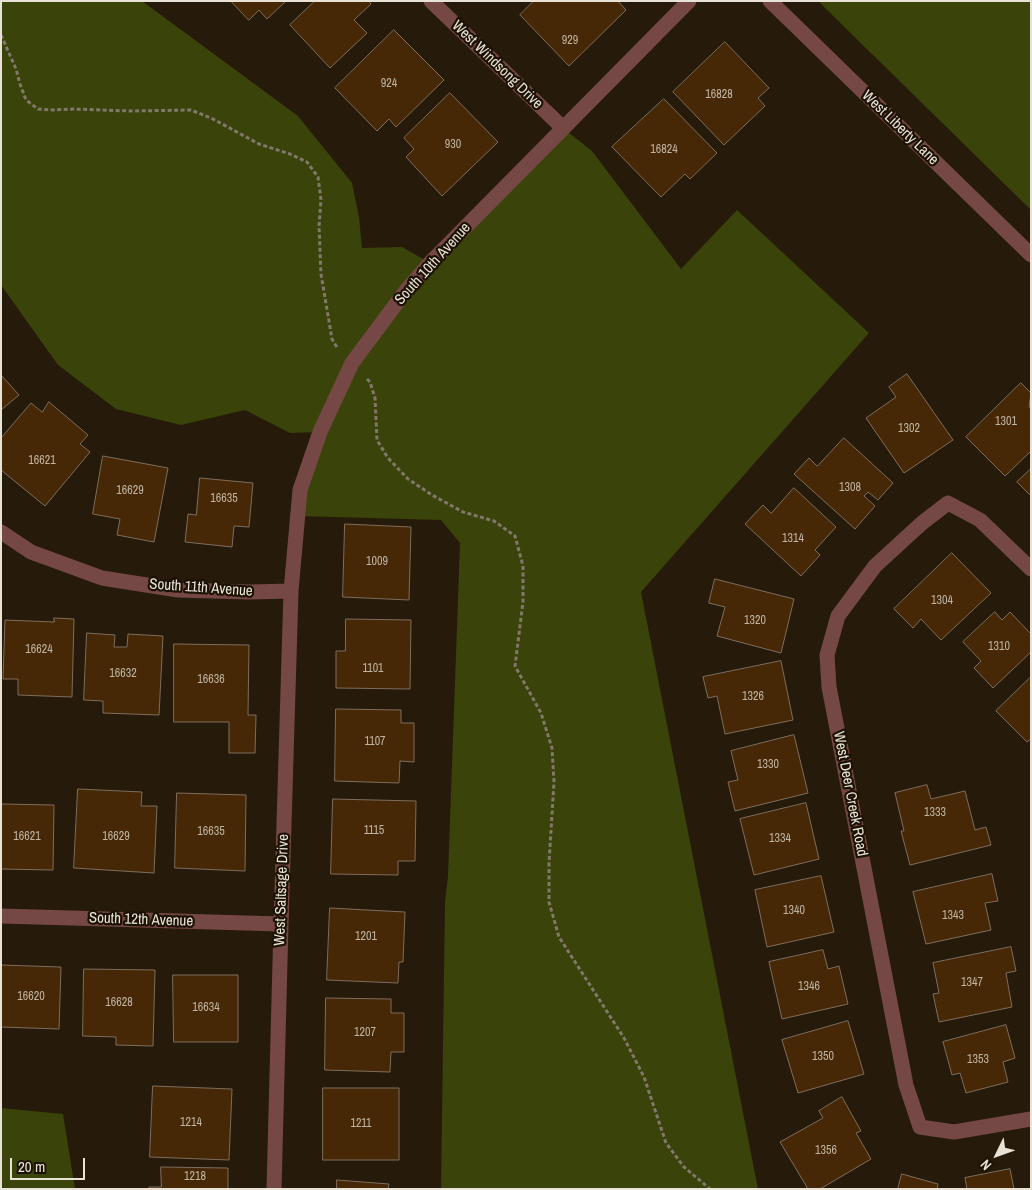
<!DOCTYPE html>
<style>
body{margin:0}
#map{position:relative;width:1032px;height:1190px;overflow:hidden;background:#261b0a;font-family:"Archivo Narrow",sans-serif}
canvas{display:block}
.frame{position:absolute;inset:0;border:2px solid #e9e2d7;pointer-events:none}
.north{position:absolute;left:972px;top:1130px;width:50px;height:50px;-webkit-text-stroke:4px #1c1203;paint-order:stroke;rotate:228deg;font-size:14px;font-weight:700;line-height:20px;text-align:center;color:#e9e2d7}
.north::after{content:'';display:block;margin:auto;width:18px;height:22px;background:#e9e2d7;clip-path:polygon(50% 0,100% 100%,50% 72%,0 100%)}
.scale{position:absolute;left:10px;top:1158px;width:75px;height:22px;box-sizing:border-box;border:2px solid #e9e2d7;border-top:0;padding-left:6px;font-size:15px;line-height:18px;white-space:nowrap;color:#e9e2d7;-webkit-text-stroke:4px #1c1203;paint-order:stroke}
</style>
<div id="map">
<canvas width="1032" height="1190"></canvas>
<div class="frame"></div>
<div class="north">N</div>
<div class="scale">20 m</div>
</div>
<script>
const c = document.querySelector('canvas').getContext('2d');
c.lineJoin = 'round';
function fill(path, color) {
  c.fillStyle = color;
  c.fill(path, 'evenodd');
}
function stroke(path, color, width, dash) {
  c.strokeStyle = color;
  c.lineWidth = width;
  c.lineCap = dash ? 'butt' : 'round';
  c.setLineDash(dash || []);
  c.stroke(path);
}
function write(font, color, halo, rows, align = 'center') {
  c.font = font + ' "Archivo Narrow",sans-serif';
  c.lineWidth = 4.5;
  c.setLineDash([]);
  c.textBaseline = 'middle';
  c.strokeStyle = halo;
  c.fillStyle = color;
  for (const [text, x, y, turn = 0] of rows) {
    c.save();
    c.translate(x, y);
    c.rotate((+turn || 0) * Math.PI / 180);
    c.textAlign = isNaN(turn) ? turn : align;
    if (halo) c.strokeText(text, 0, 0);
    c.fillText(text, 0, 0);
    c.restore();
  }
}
fill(new Path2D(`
 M 1,1 L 142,1 L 298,116 L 352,183 L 359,217 L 362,248 L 402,247 L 430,263 L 563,128 L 592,151 L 681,269 L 737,210 L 869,333 L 641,592 L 758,1189 L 441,1189 L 445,902 L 448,876 L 460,543 L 441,520 L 298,516 L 320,432 L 290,433 L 245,410 L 181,425 L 116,409 L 58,365 L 1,285 Z
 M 818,1 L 1031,1 L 1031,210 Z
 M 1,1108 L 63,1114 L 75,1189 L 1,1189 Z`), '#39430a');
const building = new Path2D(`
 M 231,1 L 286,1 L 267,19 L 259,10 L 249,20 Z
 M 315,1 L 369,1 L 371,4 L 354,20 L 367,33 L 330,68 L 290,25 Z
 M 534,1 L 618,1 L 626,10 L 569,66 L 520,15 Z
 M 394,30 L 444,80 L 396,127 L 389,119 L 377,131 L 335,88 Z
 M 725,42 L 769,88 L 758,98 L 765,106 L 724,145 L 673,92 Z
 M 450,93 L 498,142 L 442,196 L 406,157 L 414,149 L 404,138 Z
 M 664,99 L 717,153 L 690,179 L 685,174 L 661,197 L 612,147 Z
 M 907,374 L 953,440 L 904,473 L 866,418 L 896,397 L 889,387 Z
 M 1,375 L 19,395 L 1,410 Z
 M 1021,383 L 1031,393 L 1029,407 L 1031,408 L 1031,451 L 1005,476 L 966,437 Z
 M 49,402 L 88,435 L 80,444 L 90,452 L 45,506 L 1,470 L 1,438 L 31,403 L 42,412 Z
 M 844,438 L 893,483 L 878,500 L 868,492 L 864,496 L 875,506 L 855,529 L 794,474 L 809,458 L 817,466 Z
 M 103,456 L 168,468 L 154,542 L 117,535 L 120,519 L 93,514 Z
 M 1031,469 L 1031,496 L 1017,482 Z
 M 200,478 L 253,483 L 249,527 L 234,526 L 232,547 L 185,542 L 188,514 L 196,515 Z
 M 794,488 L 836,527 L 815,550 L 820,555 L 801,576 L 745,524 L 763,505 L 771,513 Z
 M 345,524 L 411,527 L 409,600 L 343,597 Z
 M 952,553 L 991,593 L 941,640 L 921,619 L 913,628 L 894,609 Z
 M 715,579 L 794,599 L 781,653 L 717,636 L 725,607 L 709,603 Z
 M 995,612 L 1002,620 L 1010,612 L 1031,634 L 1031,652 L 993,688 L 974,668 L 981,661 L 963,642 Z
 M 54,618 L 74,619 L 72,697 L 18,695 L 18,679 L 3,679 L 5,620 L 54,622 Z
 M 346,619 L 411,620 L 410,689 L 336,688 L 336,651 L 345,651 Z
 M 87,633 L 115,635 L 114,647 L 127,647 L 128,634 L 163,636 L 159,715 L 103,713 L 103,701 L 84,700 Z
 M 174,644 L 249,645 L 248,715 L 256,715 L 255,753 L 229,753 L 229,722 L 174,722 Z
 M 781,661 L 793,720 L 725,734 L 717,696 L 708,698 L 703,677 Z
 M 1031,677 L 1031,739 L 1027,742 L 996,711 Z
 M 336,709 L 401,710 L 401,723 L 414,723 L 414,762 L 400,761 L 399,783 L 335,781 Z
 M 794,735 L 808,793 L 735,811 L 728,782 L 738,780 L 731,751 Z
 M 927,785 L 931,799 L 965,791 L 975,830 L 986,827 L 991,845 L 910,865 L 901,831 L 904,831 L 895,793 Z
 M 78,789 L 142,792 L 141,806 L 157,806 L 154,873 L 74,868 Z
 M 177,793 L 246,795 L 245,871 L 175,868 Z
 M 333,799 L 416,801 L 415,861 L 398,861 L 398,875 L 331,874 Z
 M 806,803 L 819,859 L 754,875 L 740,819 Z
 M 1,804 L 54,805 L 53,870 L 1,869 Z
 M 992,874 L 998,901 L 985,903 L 991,930 L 926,944 L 913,892 Z
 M 821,876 L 834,932 L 767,947 L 755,890 Z
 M 330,908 L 405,912 L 403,962 L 399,962 L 398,983 L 327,980 Z
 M 1011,947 L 1016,971 L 1006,973 L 1012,1007 L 939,1022 L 933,994 L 939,993 L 933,963 Z
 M 823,950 L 828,969 L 839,966 L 848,1004 L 782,1019 L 769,962 Z
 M 1,965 L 61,967 L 59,1029 L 1,1027 Z
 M 84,969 L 155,970 L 153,1046 L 116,1045 L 116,1037 L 83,1036 Z
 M 173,975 L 238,975 L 238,1042 L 174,1042 Z
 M 326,998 L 391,999 L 391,1013 L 404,1013 L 404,1052 L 391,1052 L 390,1072 L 325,1070 Z
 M 848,1021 L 864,1074 L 798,1093 L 782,1040 Z
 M 1006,1025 L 1015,1058 L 1003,1062 L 1008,1082 L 966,1093 L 960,1073 L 952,1075 L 943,1042 Z
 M 153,1086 L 232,1089 L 229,1160 L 150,1157 Z
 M 323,1088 L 399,1088 L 399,1160 L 323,1160 Z
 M 842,1097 L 861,1131 L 856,1133 L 871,1159 L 820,1189 L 808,1189 L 780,1142 L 823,1118 L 819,1111 Z
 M 161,1167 L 228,1168 L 228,1189 L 149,1189 L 149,1187 L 161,1187 Z
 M 1010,1169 L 1014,1189 L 967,1189 L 965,1178 Z
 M 902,1174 L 938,1184 L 937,1189 L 898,1189 Z
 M 337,1180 L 389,1184 L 388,1189 L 337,1189 Z`);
fill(building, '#462806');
stroke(building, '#7f6d5d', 1);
stroke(new Path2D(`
 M 1,35 L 16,69 L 20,84 L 26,100 L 38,109 L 53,110 L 73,109 L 130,111 L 191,110 L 213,119 L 259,144 L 290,154 L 307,162 L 318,177 L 321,200 L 319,226 L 321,274 L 332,339 L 338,349
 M 367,379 L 370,382 L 375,398 L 377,440 L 388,458 L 408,479 L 432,495 L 463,512 L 494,521 L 515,536 L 523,566 L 523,602 L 515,666 L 541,713 L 552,748 L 554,782 L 549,863 L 549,902 L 559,937 L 624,1038 L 644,1077 L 666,1143 L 684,1167 L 710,1189`), '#817869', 3, [4, 2.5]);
stroke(new Path2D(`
 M 431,1 L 563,128
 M 770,1 L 1031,255
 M 1,532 L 31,552 L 102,578 L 178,590 L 250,592 L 291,591
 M 1031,569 L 980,520 L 948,503 L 922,523 L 875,566 L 838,616 L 827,655 L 829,687 L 906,1085 L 920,1127 L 954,1132 L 1031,1119
 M 1,916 L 281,924
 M 274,1189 L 281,924 L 291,591 L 300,490 L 320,432 L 352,363 L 405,292 L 430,263 L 689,1`), '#764845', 15);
write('12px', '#c0b4a3', null, [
 ["929",570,41],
 ["924",389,84],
 ["16828",719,95],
 ["930",453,145],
 ["16824",664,150],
 ["1301",1006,422],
 ["1302",909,429],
 ["16621",42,461],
 ["1308",850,488],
 ["16629",130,491],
 ["16635",224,499],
 ["1314",793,539],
 ["1009",377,562],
 ["1304",942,601],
 ["1320",755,621],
 ["1310",999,647],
 ["16624",39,650],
 ["1101",373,669],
 ["16632",123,674],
 ["16636",211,680],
 ["1326",753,697],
 ["1107",375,742],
 ["1330",768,765],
 ["1333",935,813],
 ["1115",374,831],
 ["16635",211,832],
 ["16621",27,837],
 ["16629",116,837],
 ["1334",780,839],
 ["1340",794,911],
 ["1343",953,916],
 ["1201",366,937],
 ["1347",972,983],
 ["1346",809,987],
 ["16620",31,997],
 ["16628",119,1003],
 ["16634",206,1008],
 ["1207",365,1033],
 ["1350",823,1057],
 ["1353",978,1060],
 ["1214",191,1123],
 ["1211",361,1124],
 ["1356",826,1151],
 ["1218",195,1177]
]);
write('15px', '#e9e2d7', '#1c1203', [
 ["West Windsong Drive",497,65,44],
 ["West Liberty Lane",900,128,44],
 ["South 10th Avenue",433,264,-48],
 ["South 11th Avenue",201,588,4],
 ["West Deer Creek Road",850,794,79],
 ["West Saltsage Drive",282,890,-88],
 ["South 12th Avenue",141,920,2]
]);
</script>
